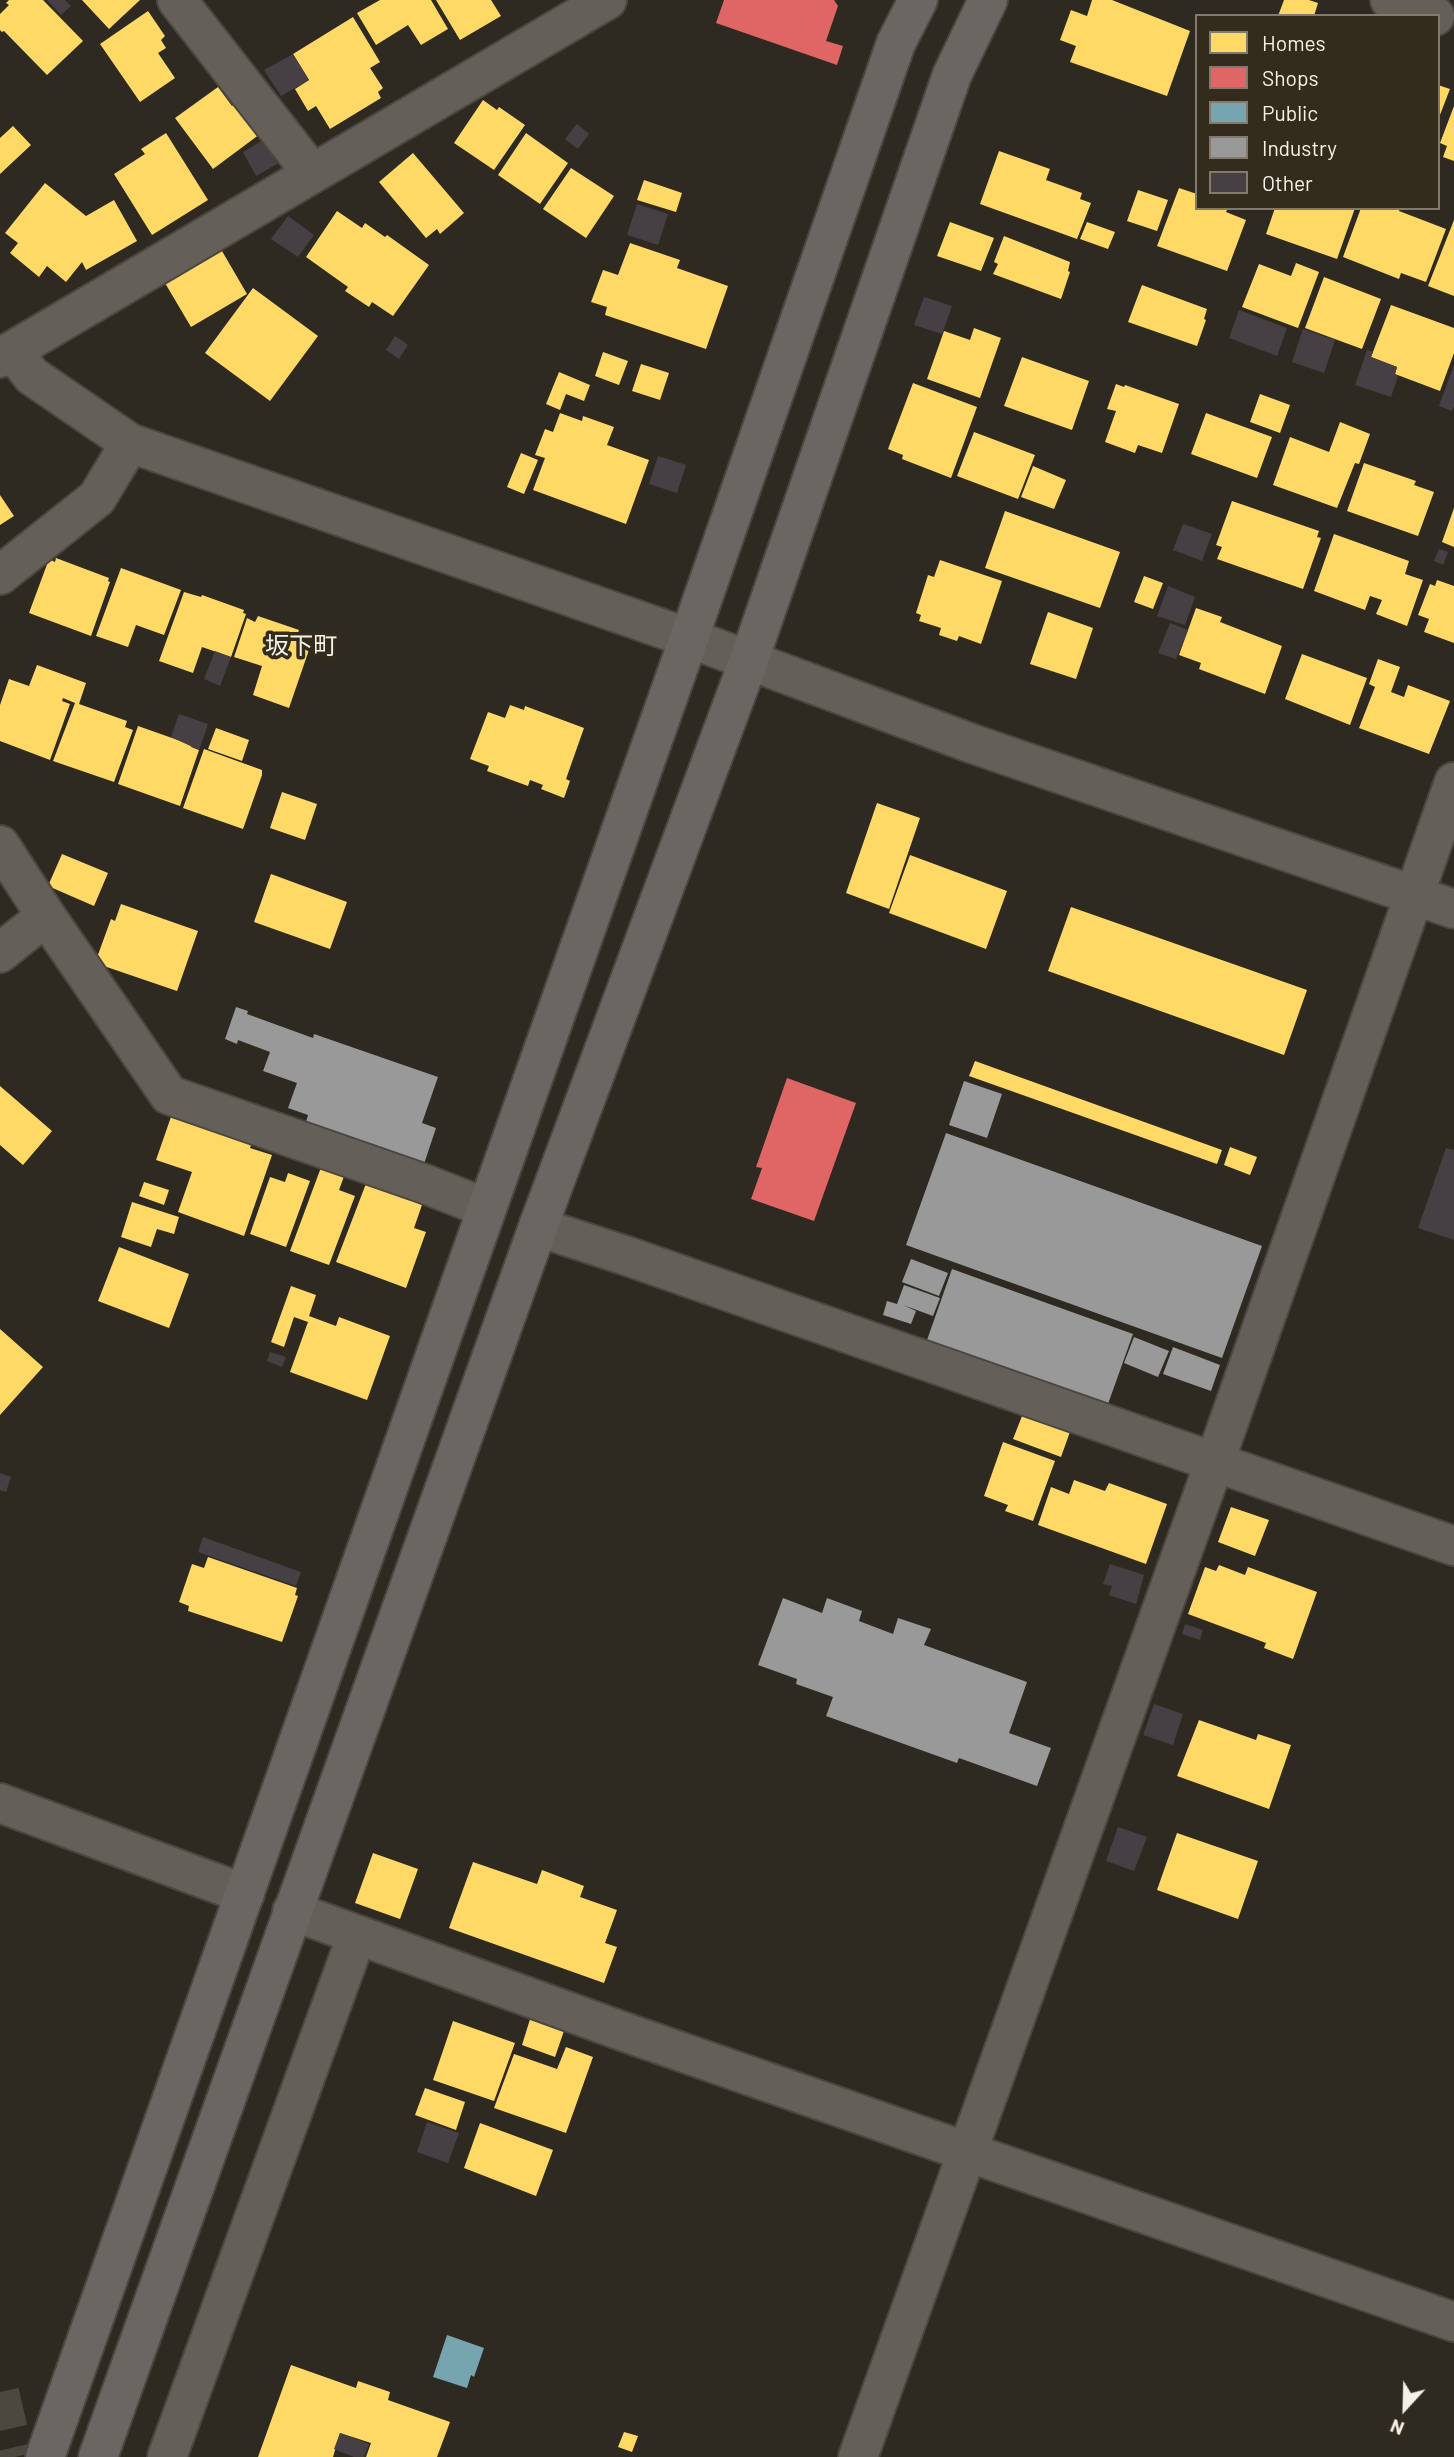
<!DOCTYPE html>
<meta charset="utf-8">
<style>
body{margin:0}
#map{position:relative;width:1454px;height:2457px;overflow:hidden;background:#2e2a21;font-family:Barlow,sans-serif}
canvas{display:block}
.legend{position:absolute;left:1195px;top:14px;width:245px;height:196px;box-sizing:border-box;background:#332b1c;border:2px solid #817a6d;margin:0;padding:9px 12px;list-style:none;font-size:21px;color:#f6f1e7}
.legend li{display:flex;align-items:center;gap:14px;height:35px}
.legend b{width:35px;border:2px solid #817a6d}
.north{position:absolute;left:1370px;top:2373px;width:70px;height:70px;-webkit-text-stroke:5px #332b1c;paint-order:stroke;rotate:202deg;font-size:19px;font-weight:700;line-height:28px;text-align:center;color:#f6f1e7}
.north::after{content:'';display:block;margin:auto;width:24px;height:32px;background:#f6f1e7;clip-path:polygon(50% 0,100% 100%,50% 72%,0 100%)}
</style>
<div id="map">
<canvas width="1454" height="2457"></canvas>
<ul class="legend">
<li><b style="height:19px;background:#ffd966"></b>Homes</li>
<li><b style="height:19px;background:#e06666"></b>Shops</li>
<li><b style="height:19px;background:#76a5af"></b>Public</li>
<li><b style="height:19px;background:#999"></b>Industry</li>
<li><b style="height:19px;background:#464045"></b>Other</li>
</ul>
<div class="north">N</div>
</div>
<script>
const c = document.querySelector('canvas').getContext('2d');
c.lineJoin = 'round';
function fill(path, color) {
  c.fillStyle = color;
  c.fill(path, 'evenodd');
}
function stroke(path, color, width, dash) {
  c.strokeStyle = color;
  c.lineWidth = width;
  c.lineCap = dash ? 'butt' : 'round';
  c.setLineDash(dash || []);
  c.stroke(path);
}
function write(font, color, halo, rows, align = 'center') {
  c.font = font + ' Barlow,"Noto Sans JP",sans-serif';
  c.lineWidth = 7;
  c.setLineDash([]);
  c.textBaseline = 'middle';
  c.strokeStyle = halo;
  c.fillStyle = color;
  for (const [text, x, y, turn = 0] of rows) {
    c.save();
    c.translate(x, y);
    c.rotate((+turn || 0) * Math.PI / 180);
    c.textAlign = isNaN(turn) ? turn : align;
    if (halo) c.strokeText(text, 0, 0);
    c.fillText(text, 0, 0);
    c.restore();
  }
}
fill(new Path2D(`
 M 9,0 L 43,0 L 83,41 L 47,75 L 4,31 L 2,32 L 0,30 L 0,14 L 9,5 L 6,3 Z
 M 82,0 L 140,0 L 109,29 Z
 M 380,0 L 431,0 L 448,29 L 421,45 L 408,25 L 376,45 L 357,13 Z
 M 436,0 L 491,0 L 501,16 L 460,40 Z
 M 1092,0 L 1112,0 L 1190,31 L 1167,96 L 1070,62 L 1076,46 L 1060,40 L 1071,10 L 1087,16 Z
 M 1284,0 L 1309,0 L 1318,3 L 1314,16 L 1278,16 Z
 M 148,11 L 165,36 L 161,40 L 166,48 L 158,53 L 175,78 L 140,102 L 100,44 Z
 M 353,17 L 380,62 L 370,68 L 383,88 L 378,92 L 381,98 L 330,129 L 316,106 L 308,111 L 295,89 L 309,80 L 293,54 Z
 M 1438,85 L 1450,89 L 1438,120 Z
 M 218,87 L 232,106 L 236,103 L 260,134 L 213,169 L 175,118 Z
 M 483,100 L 497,110 L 499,107 L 525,125 L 494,170 L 454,143 Z
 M 1454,106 L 1454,161 L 1443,157 L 1447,146 L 1440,143 Z
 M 13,126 L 31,145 L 0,174 L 0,138 Z
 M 166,133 L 208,200 L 152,235 L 114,174 L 145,154 L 141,149 Z
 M 526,133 L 568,163 L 540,204 L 498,175 Z
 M 999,151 L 1050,169 L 1046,180 L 1082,193 L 1080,199 L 1091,203 L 1077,239 L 980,204 Z
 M 413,153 L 464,213 L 440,234 L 437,229 L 426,238 L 379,182 Z
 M 571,168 L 614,196 L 586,238 L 543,209 Z
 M 644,180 L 682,193 L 676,212 L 637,200 Z
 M 45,183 L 86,216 L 114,200 L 137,241 L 86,270 L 82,262 L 66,282 L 47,266 L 39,277 L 10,253 L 18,243 L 5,233 Z
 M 1179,188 L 1197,194 L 1197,208 L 1228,208 L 1226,212 L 1246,220 L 1227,271 L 1157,246 Z
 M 1138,190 L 1168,200 L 1157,231 L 1127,221 Z
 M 1275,208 L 1355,208 L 1337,259 L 1266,234 Z
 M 1361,208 L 1400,208 L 1399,211 L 1446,229 L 1426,282 L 1401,273 L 1399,279 L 1343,257 Z
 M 337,211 L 362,228 L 365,223 L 385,237 L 387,235 L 429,265 L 393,316 L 372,302 L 369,307 L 345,291 L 348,287 L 306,257 Z
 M 1454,220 L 1454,296 L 1428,286 Z
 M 950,222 L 994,238 L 981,271 L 937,256 Z
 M 1087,222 L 1115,232 L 1108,249 L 1080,239 Z
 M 1004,236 L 1070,262 L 1068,271 L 1070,272 L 1061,299 L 993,274 L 998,264 L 994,262 Z
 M 630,243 L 680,260 L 677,268 L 728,286 L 706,349 L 605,315 L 607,307 L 591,302 L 603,270 L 618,275 Z
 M 222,251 L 247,294 L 191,327 L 165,283 Z
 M 1296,263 L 1319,272 L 1298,328 L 1242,307 L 1259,264 L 1291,276 Z
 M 1324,277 L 1381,299 L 1362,349 L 1305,328 Z
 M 1142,285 L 1207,309 L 1204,319 L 1206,320 L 1197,346 L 1128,322 Z
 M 253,288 L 318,336 L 270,401 L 205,353 Z
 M 1391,305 L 1454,328 L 1454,353 L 1440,391 L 1395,374 L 1397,367 L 1371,357 Z
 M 974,328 L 1001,338 L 980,398 L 927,379 L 944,331 L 970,340 Z
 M 603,352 L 628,361 L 619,385 L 595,376 Z
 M 1022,357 L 1089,381 L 1072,430 L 1004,406 Z
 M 641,364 L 669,373 L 660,400 L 632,391 Z
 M 559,372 L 590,385 L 584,401 L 566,394 L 560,410 L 546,404 Z
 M 913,383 L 977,407 L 951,478 L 902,459 L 903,455 L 888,449 Z
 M 1116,384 L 1124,387 L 1125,385 L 1179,404 L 1162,453 L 1138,445 L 1135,453 L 1105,442 L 1116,411 L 1107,409 Z
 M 1260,394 L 1290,405 L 1280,433 L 1250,422 Z
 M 560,413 L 582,421 L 583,416 L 614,427 L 607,445 L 649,460 L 626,524 L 533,490 L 545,458 L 535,455 L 545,429 L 553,432 Z
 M 1206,413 L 1272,437 L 1257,478 L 1191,454 Z
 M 1340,422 L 1370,434 L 1359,464 L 1355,463 L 1337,508 L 1273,485 L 1290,437 L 1329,452 Z
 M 974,432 L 1035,455 L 1018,499 L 957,476 Z
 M 521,453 L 538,460 L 524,494 L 507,487 Z
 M 1364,463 L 1416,481 L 1414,485 L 1434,492 L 1418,536 L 1347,511 Z
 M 1033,466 L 1066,480 L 1054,509 L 1021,497 Z
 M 0,495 L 14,516 L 0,525 Z
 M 1232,501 L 1319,531 L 1317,537 L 1321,538 L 1303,589 L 1217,559 L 1222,547 L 1216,545 Z
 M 1454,508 L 1454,547 L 1442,542 Z
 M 1005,511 L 1120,552 L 1100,608 L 985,568 Z
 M 1334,534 L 1409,561 L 1405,574 L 1423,580 L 1407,626 L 1376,614 L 1382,600 L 1370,596 L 1365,610 L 1314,591 Z
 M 56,558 L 109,578 L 108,581 L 110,582 L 91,636 L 29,613 L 49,559 L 55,562 Z
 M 940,560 L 1002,581 L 981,644 L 959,636 L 957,641 L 939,635 L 941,628 L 919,621 L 921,615 L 916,613 L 928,575 L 934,577 Z
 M 121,568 L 181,590 L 164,635 L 136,625 L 128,647 L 96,636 Z
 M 1144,576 L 1163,583 L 1153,609 L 1134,602 Z
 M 1437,580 L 1454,586 L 1454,643 L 1424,632 L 1429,619 L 1418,615 L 1430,584 L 1435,586 Z
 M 184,592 L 201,597 L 202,595 L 244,610 L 243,613 L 246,614 L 231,657 L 202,647 L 193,673 L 159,661 Z
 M 1196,608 L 1222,617 L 1220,622 L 1282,646 L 1265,694 L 1199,669 L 1201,663 L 1179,655 Z
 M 1048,612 L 1093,628 L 1076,679 L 1030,664 Z
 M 258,616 L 299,630 L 297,636 L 307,640 L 306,645 L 310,647 L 289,708 L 253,695 L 262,666 L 234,657 L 247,618 L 255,622 Z
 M 1302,654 L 1367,678 L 1350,725 L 1285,699 Z
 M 1378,659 L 1400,667 L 1391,692 L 1404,697 L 1408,685 L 1450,701 L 1429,754 L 1359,728 L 1375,687 L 1369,684 Z
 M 37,665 L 86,683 L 79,704 L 127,721 L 125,727 L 133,730 L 114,782 L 53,761 L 75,703 L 63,698 L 62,701 L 70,704 L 50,760 L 0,741 L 0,705 L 9,679 L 29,686 Z
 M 510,705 L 524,710 L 525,706 L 584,728 L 566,779 L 570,781 L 564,798 L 541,789 L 543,785 L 530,780 L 528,786 L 487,771 L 489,766 L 470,759 L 488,712 L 505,718 Z
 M 138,726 L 192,745 L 191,747 L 199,750 L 180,806 L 118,784 Z
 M 216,728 L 249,740 L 242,761 L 208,749 Z
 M 204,749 L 262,770 L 262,775 L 243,829 L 183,808 Z
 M 282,792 L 317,804 L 305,840 L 270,828 Z
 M 877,803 L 920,818 L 889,909 L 846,893 Z
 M 62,854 L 108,873 L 94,906 L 48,886 Z
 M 910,855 L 1007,891 L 986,949 L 889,913 Z
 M 271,874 L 347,902 L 330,949 L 254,922 Z
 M 121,904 L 198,931 L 177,991 L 95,963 L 111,919 L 115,921 Z
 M 1071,907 L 1307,990 L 1284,1055 L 1048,971 Z
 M 975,1061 L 1222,1150 L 1217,1164 L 969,1076 Z
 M 0,1086 L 52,1131 L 23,1165 L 0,1145 Z
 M 172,1114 L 253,1139 L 250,1148 L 272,1155 L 244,1236 L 178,1212 L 192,1172 L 156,1160 Z
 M 1230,1147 L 1257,1157 L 1250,1175 L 1224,1165 Z
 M 323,1162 L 346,1171 L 339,1190 L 355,1196 L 329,1265 L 290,1251 Z
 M 288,1173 L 310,1181 L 286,1247 L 250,1234 L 270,1177 L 285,1182 Z
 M 367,1181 L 423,1202 L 414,1228 L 426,1232 L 406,1288 L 336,1262 Z
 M 144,1182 L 169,1190 L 164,1205 L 139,1196 Z
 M 132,1202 L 179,1217 L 174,1234 L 157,1229 L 151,1247 L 121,1237 Z
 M 119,1247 L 189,1274 L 169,1328 L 98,1301 Z
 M 291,1286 L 316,1295 L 309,1316 L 336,1326 L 339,1317 L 390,1336 L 367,1400 L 290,1372 L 308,1322 L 294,1317 L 284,1347 L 271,1342 Z
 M 0,1329 L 43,1367 L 0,1415 Z
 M 1024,1411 L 1071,1429 L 1061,1457 L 1013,1439 Z
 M 1003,1442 L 1055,1461 L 1033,1521 L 1005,1511 L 1008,1505 L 984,1496 Z
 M 1074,1480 L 1105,1491 L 1109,1483 L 1167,1504 L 1146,1564 L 1038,1525 L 1051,1487 L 1069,1494 Z
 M 1231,1507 L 1269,1520 L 1255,1556 L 1218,1542 Z
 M 208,1557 L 297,1588 L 295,1595 L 298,1596 L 282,1642 L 188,1611 L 189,1606 L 179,1602 L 192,1564 L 204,1568 Z
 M 1219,1565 L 1245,1575 L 1248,1567 L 1317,1592 L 1293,1659 L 1264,1648 L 1266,1643 L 1188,1614 L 1205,1567 L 1216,1571 Z
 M 1199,1720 L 1256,1740 L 1258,1734 L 1291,1745 L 1269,1809 L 1177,1776 Z
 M 1177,1833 L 1258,1861 L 1238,1919 L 1157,1890 Z
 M 373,1853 L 418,1869 L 400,1919 L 355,1903 Z
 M 473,1862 L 537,1884 L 542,1870 L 584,1886 L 580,1897 L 617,1910 L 605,1943 L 617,1947 L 604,1983 L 449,1928 Z
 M 531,2016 L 565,2028 L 555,2057 L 522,2045 Z
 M 453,2021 L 515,2043 L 494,2101 L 433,2080 Z
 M 566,2047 L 593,2057 L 566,2133 L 494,2108 L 514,2054 L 557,2069 Z
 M 425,2088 L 465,2102 L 456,2130 L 415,2115 Z
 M 480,2123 L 553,2150 L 536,2196 L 464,2168 Z
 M 291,2365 L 356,2388 L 358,2381 L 390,2392 L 388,2400 L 450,2422 L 437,2457 L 366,2457 L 371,2443 L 340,2433 L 333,2457 L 258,2457 Z
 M 624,2432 L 638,2436 L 632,2452 L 618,2447 Z`), '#ffd966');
fill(new Path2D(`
 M 724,0 L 834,0 L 838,6 L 826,41 L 843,46 L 837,65 L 716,23 Z
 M 787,1078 L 856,1103 L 814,1221 L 751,1199 L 762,1168 L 756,1167 Z`), '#e06666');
fill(new Path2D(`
 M 447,2335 L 484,2348 L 474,2377 L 471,2375 L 467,2388 L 433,2377 Z`), '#76a5af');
fill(new Path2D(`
 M 236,1007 L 248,1011 L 247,1014 L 313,1038 L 314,1034 L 438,1077 L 422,1123 L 436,1128 L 424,1164 L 306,1122 L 308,1115 L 288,1108 L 297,1083 L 263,1071 L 270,1052 L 238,1040 L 237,1044 L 225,1039 Z
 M 964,1081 L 1002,1094 L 987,1138 L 949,1125 Z
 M 946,1133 L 1262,1246 L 1222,1358 L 906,1245 Z
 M 911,1259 L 948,1273 L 939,1296 L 902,1282 Z
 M 952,1269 L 1133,1334 L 1108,1404 L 927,1340 Z
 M 904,1285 L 940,1298 L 933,1316 L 903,1305 L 916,1311 L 911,1324 L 883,1315 L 887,1301 L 897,1304 Z
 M 1134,1337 L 1169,1351 L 1158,1377 L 1124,1363 Z
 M 1173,1347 L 1220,1365 L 1211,1391 L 1163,1374 Z
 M 783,1598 L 822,1613 L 827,1598 L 862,1611 L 859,1621 L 893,1634 L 898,1618 L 931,1629 L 924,1645 L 1027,1682 L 1009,1733 L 1051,1748 L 1037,1786 L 959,1758 L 957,1763 L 826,1716 L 833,1697 L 796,1684 L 797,1679 L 758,1665 Z`), '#999');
fill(new Path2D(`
 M 47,0 L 65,0 L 71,6 L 61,15 Z
 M 293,54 L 309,80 L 281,96 L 264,70 Z
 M 577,124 L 589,134 L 578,149 L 565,139 Z
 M 270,136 L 284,160 L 256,176 L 243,152 Z
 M 637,204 L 668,214 L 658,245 L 627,235 Z
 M 288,216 L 314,235 L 298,257 L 271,239 Z
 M 924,297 L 952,306 L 942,334 L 914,325 Z
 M 1239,310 L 1287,328 L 1277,356 L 1229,338 Z
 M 1303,329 L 1335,340 L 1324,373 L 1292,362 Z
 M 395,336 L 408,345 L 399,359 L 386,350 Z
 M 1367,350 L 1373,352 L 1371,357 L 1397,367 L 1395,374 L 1398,376 L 1391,397 L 1355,385 Z
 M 1454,365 L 1454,406 L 1452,411 L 1439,406 Z
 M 658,456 L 686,465 L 677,493 L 649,484 Z
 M 1183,524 L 1212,534 L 1202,561 L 1173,550 Z
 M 1439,549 L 1448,552 L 1443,565 L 1434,561 Z
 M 1168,586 L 1195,597 L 1185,625 L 1157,616 Z
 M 1170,623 L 1188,630 L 1176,659 L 1158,653 Z
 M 215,651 L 231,657 L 220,686 L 204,679 Z
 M 179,714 L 208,724 L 199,750 L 171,737 Z
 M 1446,1148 L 1454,1150 L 1454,1240 L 1418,1228 Z
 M 270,1352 L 286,1357 L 282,1367 L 267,1361 Z
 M 0,1473 L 11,1477 L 6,1492 L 0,1490 Z
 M 203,1537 L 301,1572 L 296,1586 L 198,1552 Z
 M 1110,1564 L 1144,1575 L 1136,1604 L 1109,1595 L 1112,1586 L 1103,1584 Z
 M 1185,1624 L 1203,1630 L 1200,1640 L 1182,1634 Z
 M 1154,1704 L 1183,1714 L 1173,1745 L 1143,1735 Z
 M 1118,1827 L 1147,1837 L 1134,1871 L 1106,1861 Z
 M 427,2122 L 459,2133 L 448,2163 L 417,2152 Z
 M 340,2433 L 369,2444 L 364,2457 L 354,2457 L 334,2449 Z`), '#464045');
stroke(new Path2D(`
 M 0,2392 L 15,2457`), '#4c483f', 38, [38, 19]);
const minor = new Path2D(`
 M 177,0 L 312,173
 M 1390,0 L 1435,16
 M 0,358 L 607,0
 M 0,575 L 97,498 L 130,443
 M 0,845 L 46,916 L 169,1095 L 425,1184 L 486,1208
 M 0,953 L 46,916
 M 538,1227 L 627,1256 L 1454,1546
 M 0,1803 L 245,1894
 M 292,1911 L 630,2034 L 1454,2322
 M 167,2457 L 357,1935
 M 858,2457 L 1215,1461 L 1454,782`);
const tertiary = new Path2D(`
 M 12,351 L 32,376 L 130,443 L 689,638 L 973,744 L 1454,909`);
const secondary = new Path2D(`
 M 45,2457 L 689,638 L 896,43 L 918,0
 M 98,2457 L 538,1227 L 749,660 L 952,75 L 988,0`);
stroke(minor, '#4b4740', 42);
stroke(tertiary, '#4b4740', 42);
stroke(secondary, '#4b4740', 42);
stroke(minor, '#646059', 38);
stroke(tertiary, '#646059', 38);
stroke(secondary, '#6a6662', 38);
write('24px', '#f6f1e7', '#332b1c', [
 ["坂下町",301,646]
]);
</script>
